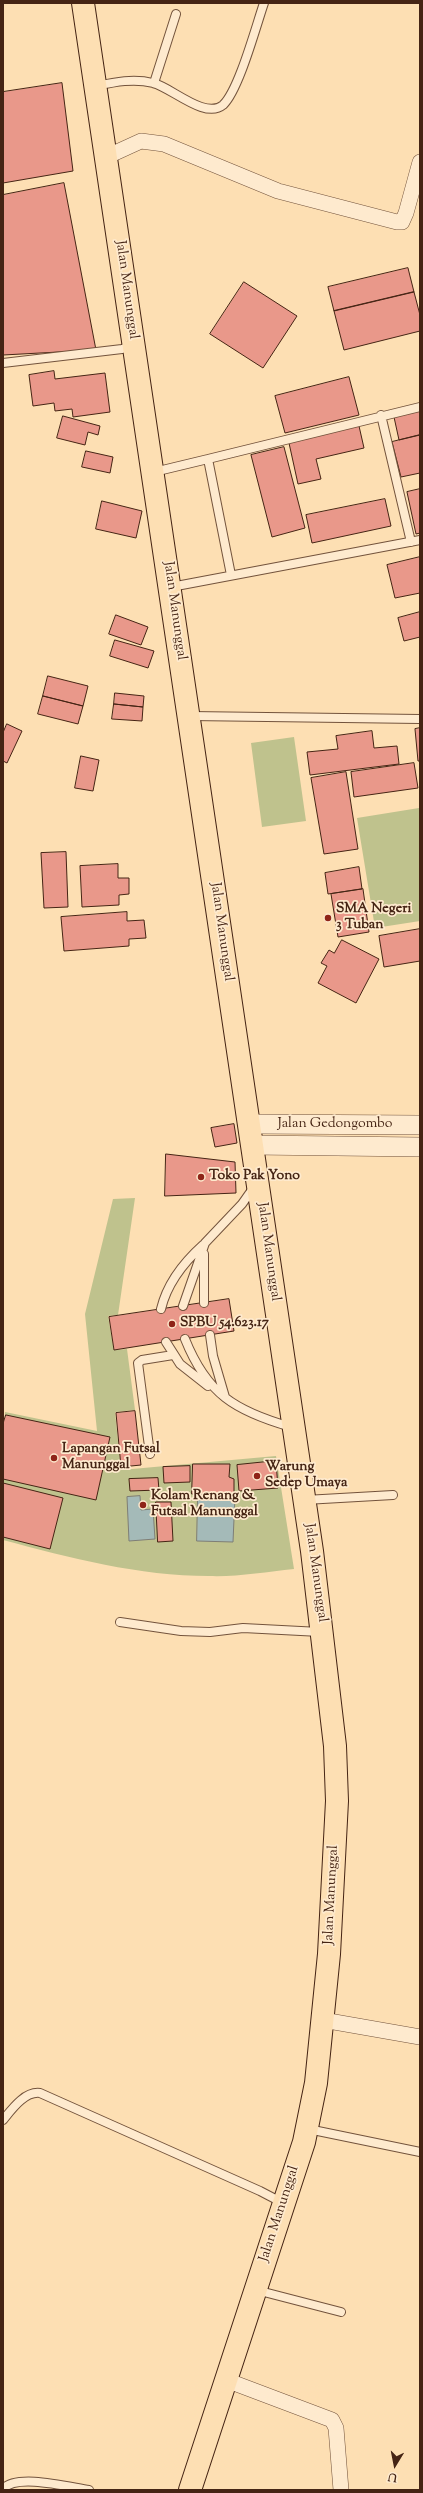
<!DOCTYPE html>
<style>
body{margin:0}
#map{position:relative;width:423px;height:2493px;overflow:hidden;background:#fddfb3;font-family:"Sorts Mill Goudy",serif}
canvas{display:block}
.frame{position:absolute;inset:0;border:4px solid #452414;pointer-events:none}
.north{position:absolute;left:375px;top:2445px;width:40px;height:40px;-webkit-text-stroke:3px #feeace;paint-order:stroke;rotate:190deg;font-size:11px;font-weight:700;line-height:16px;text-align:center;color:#452414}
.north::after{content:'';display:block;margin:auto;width:14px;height:18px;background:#452414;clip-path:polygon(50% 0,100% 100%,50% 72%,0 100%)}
</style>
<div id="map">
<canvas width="423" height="2493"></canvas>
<div class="frame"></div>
<div class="north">U</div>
</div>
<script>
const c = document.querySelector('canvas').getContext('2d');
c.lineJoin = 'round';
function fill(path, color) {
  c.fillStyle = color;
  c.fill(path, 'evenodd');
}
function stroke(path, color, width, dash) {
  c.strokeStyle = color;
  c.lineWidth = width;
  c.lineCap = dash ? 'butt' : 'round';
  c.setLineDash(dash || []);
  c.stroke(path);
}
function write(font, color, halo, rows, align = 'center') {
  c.font = font + ' "Sorts Mill Goudy",serif';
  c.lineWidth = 3.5;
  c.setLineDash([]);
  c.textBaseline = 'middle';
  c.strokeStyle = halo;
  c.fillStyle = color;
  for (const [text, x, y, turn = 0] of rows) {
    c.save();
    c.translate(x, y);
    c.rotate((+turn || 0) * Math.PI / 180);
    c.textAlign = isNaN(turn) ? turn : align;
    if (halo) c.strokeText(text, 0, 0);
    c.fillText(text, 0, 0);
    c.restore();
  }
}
fill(new Path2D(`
 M 294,737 L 306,821 L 262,827 L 251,743 Z
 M 419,808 L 420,921 L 375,928 L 357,818 Z
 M 135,1198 L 118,1315 L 108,1316 L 114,1350 L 127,1349 L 135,1410 L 115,1412 L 121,1470 L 276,1456 L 294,1569 C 266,1572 237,1577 209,1576 C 139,1576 70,1558 3,1540 L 5,1412 L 97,1431 L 85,1314 L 113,1199 Z`), '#bfc28d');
const water = new Path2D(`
 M 198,1495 L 235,1496 L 233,1542 L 197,1541 Z
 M 140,1496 L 141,1510 L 153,1509 L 155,1539 L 129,1541 L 127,1497 Z`);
fill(water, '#a4bab8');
stroke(water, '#7e7e76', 1);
const building = new Path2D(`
 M 62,83 L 73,171 L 3,183 L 3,92 Z
 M 64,183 L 96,350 L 3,355 L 3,195 Z
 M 408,268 L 414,292 L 334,311 L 328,287 Z
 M 244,282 L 297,316 L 263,368 L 210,334 Z
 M 414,292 L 420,315 L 420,331 L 344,350 L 334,311 Z
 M 54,371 L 55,379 L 105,373 L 110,412 L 73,417 L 72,409 L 55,411 L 54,403 L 33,406 L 29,375 Z
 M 349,377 L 359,415 L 285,433 L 275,396 Z
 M 420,411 L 420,435 L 399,440 L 394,417 Z
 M 63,416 L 100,426 L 98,435 L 88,432 L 85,445 L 57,438 Z
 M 359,426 L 364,448 L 316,459 L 321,479 L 298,484 L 289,443 Z
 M 420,435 L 420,473 L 401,477 L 392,442 Z
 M 284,447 L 305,528 L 272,537 L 251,455 Z
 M 86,451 L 113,457 L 110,473 L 82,467 Z
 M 420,489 L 420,533 L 416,534 L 407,492 Z
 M 385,499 L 391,526 L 312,543 L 306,515 Z
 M 102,501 L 142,511 L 136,538 L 96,529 Z
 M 420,557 L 420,593 L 395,598 L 387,565 Z
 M 420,612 L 420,637 L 404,641 L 398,618 Z
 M 116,615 L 148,627 L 141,645 L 109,634 Z
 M 115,640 L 154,651 L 148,668 L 110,656 Z
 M 48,676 L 88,686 L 83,706 L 43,696 Z
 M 115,693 L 144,696 L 143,707 L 114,704 Z
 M 43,696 L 83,706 L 78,724 L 38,714 Z
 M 114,704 L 143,707 L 142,721 L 112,719 Z
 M 7,724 L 22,731 L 7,763 L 3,761 L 3,733 Z
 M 420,728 L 420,761 L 418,761 L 415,729 Z
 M 372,731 L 374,748 L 397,746 L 399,764 L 310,775 L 307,752 L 338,749 L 336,736 Z
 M 81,756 L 99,760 L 93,791 L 75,788 Z
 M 414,763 L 418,788 L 354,797 L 351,772 Z
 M 346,772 L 358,849 L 324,854 L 311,778 Z
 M 66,852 L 68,907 L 44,908 L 41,853 Z
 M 118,864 L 118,878 L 129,878 L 129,894 L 119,895 L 119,905 L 82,907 L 80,866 Z
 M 359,867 L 362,889 L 328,894 L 325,873 Z
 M 363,889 L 369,932 L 338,937 L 331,894 Z
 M 127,912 L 127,921 L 144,920 L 146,938 L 129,939 L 129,946 L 64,951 L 61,917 Z
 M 420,929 L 420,961 L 384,967 L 379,936 Z
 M 342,940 L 379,959 L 356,1003 L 318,983 L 327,966 L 321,963 L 329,950 L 334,953 Z
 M 234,1124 L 237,1143 L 215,1147 L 211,1128 Z
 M 166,1154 L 235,1162 L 236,1193 L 165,1196 Z
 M 229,1299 L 234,1331 L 114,1350 L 109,1317 Z
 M 135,1411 L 141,1465 L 121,1467 L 116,1413 Z
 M 6,1415 L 110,1437 L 96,1500 L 3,1479 L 3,1424 Z
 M 276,1461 L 278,1488 L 239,1491 L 237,1465 Z
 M 193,1464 L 230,1464 L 229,1477 L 234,1479 L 234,1494 L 192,1494 Z
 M 190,1466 L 190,1482 L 164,1483 L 163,1467 Z
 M 158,1478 L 159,1490 L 130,1491 L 129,1479 Z
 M 3,1483 L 63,1498 L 50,1549 L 3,1537 Z
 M 156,1502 L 171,1502 L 173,1541 L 158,1542 Z`);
fill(building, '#e9988a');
stroke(building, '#452414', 1);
const service = new Path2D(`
 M 154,83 L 176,14
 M 96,86 C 115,82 134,78 153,83 C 171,87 205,120 223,105 C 239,90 256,26 264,3
 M 3,363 L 122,349 L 133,345
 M 381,415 L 411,542
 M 208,459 L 420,407
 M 154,472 L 208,459 L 231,575
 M 171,587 L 420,540
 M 190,716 L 420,719
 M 204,1254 L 204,1303
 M 183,1306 L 205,1243 L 242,1204 L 254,1187
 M 161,1309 C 167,1284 183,1263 203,1245
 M 210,1335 L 213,1356 L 225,1397
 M 185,1339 C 207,1394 235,1411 291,1427
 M 166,1342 L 180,1364 L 208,1386
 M 150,1454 L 138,1363 L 142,1360 L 173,1355
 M 305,1500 L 393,1495
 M 120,1622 L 181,1631 L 210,1632 L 243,1628 L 320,1632
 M 3,2120 C 12,2109 25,2091 40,2093 L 260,2191 L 283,2203
 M 308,2129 L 420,2152
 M 256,2290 L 341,2312
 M 3,2489 C 16,2473 69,2487 89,2490`);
const minor = new Path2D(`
 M 106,157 L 141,141 L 164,144 L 278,191 L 397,222 L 402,222 L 406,213 L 420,162
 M 323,2020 L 420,2037
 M 226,2380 L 332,2420 L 336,2428 L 341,2490`);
const tertiary = new Path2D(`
 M 250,1124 L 420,1125
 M 253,1145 L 420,1147`);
const trunk = new Path2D(`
 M 83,3 L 312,1551 L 335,1746 L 337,1801 L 329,1954 L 316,2083 L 304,2142 L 190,2490`);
stroke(service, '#73533c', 10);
stroke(minor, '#73533c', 16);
stroke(tertiary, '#73533c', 20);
stroke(trunk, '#452414', 24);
stroke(service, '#feeace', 8);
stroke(minor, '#feeace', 15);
stroke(tertiary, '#feeace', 19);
stroke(trunk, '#fddfb3', 22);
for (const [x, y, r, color] of [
 [328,918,4,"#8f2418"],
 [201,1177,4,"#8f2418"],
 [172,1324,4,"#8f2418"],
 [54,1458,4,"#8f2418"],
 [257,1476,4,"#8f2418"],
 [143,1505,4,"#8f2418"]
]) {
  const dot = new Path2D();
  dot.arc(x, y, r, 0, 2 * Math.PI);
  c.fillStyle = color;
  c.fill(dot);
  stroke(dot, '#feeace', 1.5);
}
write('14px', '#452414', '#feeace', [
 ["Jalan Manunggal",126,290,82],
 ["Jalan Manunggal",174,611,82],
 ["Jalan Manunggal",221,932,82],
 ["Jalan Gedongombo",335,1125],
 ["Jalan Manunggal",268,1252,82],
 ["Jalan Manunggal",315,1573,82],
 ["Jalan Manunggal",332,1895,-87],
 ["Jalan Manunggal",280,2214,-72]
]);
write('bold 14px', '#452414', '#feeace', [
 ["SMA Negeri",336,910],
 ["3 Tuban",336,926],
 ["Toko Pak Yono",209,1177],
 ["SPBU 54.623.17",180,1324],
 ["Lapangan Futsal",62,1450],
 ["Manunggal",62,1466],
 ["Warung",265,1468],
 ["Sedep Umaya",265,1484],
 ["Kolam Renang &",151,1497],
 ["Futsal Manunggal",151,1513]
], 'left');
</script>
